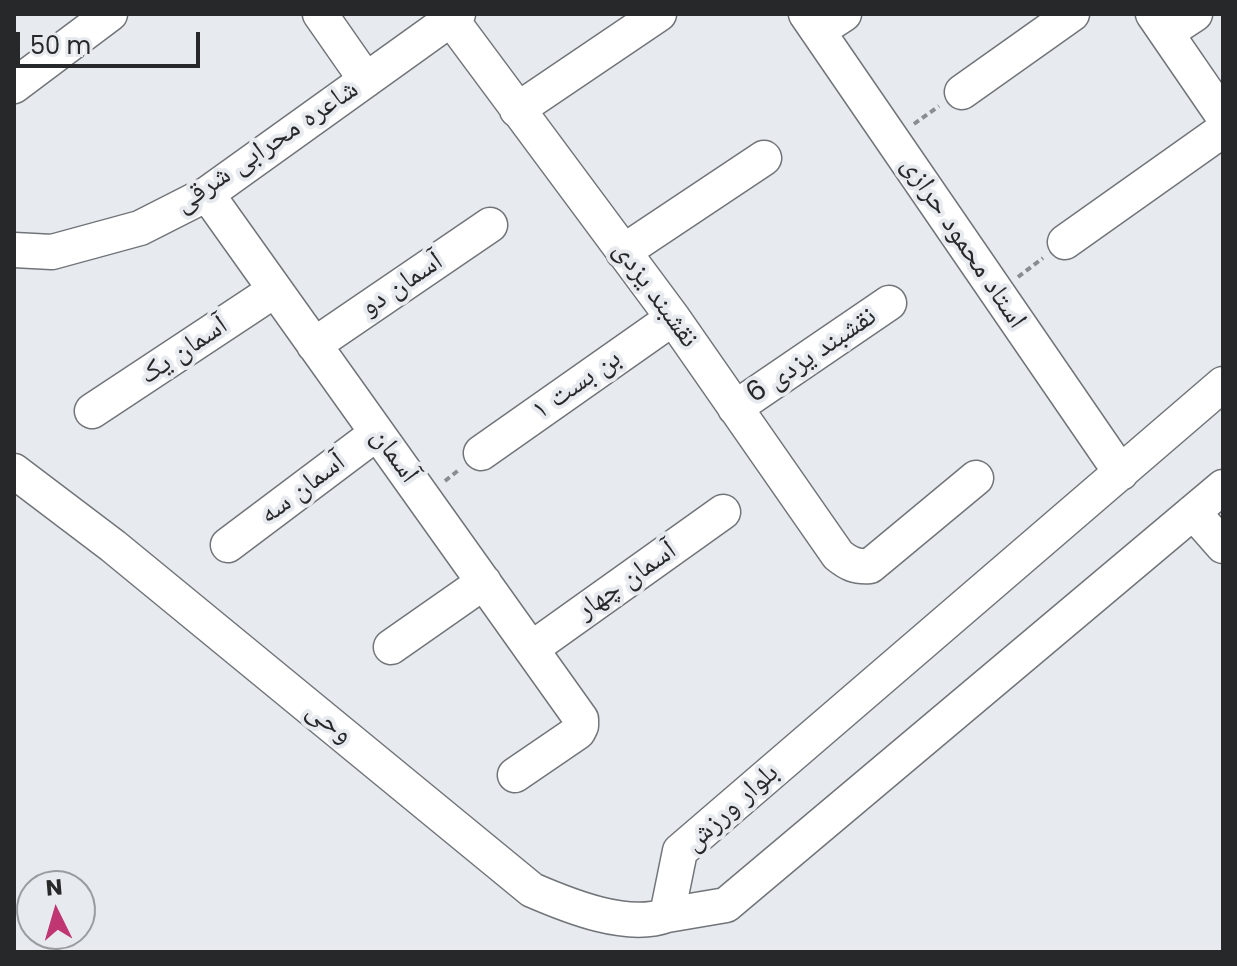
<!DOCTYPE html>
<meta charset="utf-8">
<style>
body{margin:0}
#map{position:relative;width:1237px;height:966px;overflow:hidden;background:#e7ebef;font-family:Poppins,sans-serif}
canvas{display:block}
.frame{position:absolute;inset:0;border:16px solid #27282a;pointer-events:none}
.north{position:absolute;left:16px;top:870px;width:80px;height:80px;box-sizing:border-box;background:#e7ebef;border:2px solid #9a9da0;border-radius:50%;rotate:355deg;font-size:22px;font-weight:700;line-height:32px;text-align:center;color:#27282a}
.north::after{content:'';display:block;margin:auto;width:28px;height:36px;background:#bf3672;clip-path:polygon(50% 0,100% 100%,50% 72%,0 100%)}
.scale{position:absolute;left:16px;top:32px;width:184px;height:36px;box-sizing:border-box;border:4px solid #27282a;border-top:0;padding-left:10px;font-size:24px;line-height:28px;white-space:nowrap;color:#27282a;-webkit-text-stroke:6px #e7ebef;paint-order:stroke}
</style>
<div id="map">
<canvas width="1237" height="966"></canvas>
<div class="frame"></div>
<div class="north">N</div>
<div class="scale">50 m</div>
</div>
<script>
const c = document.querySelector('canvas').getContext('2d');
c.lineJoin = 'round';
function stroke(path, color, width, dash) {
  c.strokeStyle = color;
  c.lineWidth = width;
  c.lineCap = dash ? 'butt' : 'round';
  c.setLineDash(dash || []);
  c.stroke(path);
}
function write(font, color, halo, rows, align = 'center') {
  c.font = font + ' Poppins,"Noto Naskh Arabic",sans-serif';
  c.lineWidth = 8;
  c.setLineDash([]);
  c.textBaseline = 'middle';
  c.strokeStyle = halo;
  c.fillStyle = color;
  for (const [text, x, y, turn = 0] of rows) {
    c.save();
    c.translate(x, y);
    c.rotate((+turn || 0) * Math.PI / 180);
    c.textAlign = isNaN(turn) ? turn : align;
    if (halo) c.strokeText(text, 0, 0);
    c.fillText(text, 0, 0);
    c.restore();
  }
}
const minor = new Path2D(`
 M 320,14 L 366,80
 M 806,14 L 1121,473
 M 1153,14 L 1223,116
 M 451,19 L 673,318 L 838,555 C 849,564 856,567 870,566 L 976,478
 M 818,31 L 844,14
 M 1166,33 L 1195,14
 M 14,86 L 110,14
 M 962,92 L 1072,14
 M 517,110 L 659,14
 M 207,194 L 581,719 L 581,726 L 578,732 L 515,775
 M 1065,242 L 1223,130
 M 14,250 L 52,252 L 140,228 L 207,194 L 458,14
 M 623,252 L 764,158
 M 314,345 L 490,225
 M 1223,384 L 680,851 L 667,915 L 726,905 L 1223,487
 M 735,408 L 889,303
 M 92,411 L 275,290
 M 481,453 L 673,318
 M 14,471 L 113,546 L 532,890 C 569,906 628,930 667,915
 M 1193,512 L 1223,546
 M 228,545 L 377,433
 M 391,647 L 484,582
 M 531,649 L 723,512`);
stroke(minor, '#717579', 37);
stroke(new Path2D(`
 M 914,124 L 939,106
 M 1018,277 L 1043,258
 M 445,481 L 460,469`), '#8a8d90', 4, [6, 4]);
stroke(minor, '#fff', 34);
write('28px', '#27282a', '#e7ebef', [
 ["شاعره محرابی شرقی",267,147,-34],
 ["استاد محمود حرازی",963,243,56],
 ["آسمان دو",402,285,-34],
 ["نقشبند یزدی",655,295,54],
 ["آسمان یک",184,351,-34],
 ["نقشبند یزدی 6",812,356,-34],
 ["بن بست ۱",577,385,-35],
 ["آسمان",394,456,54],
 ["آسمان سه",303,489,-37],
 ["آسمان چهار",627,581,-35],
 ["وحی",329,723,39],
 ["بلوار ورزش",732,808,-42]
]);
</script>
